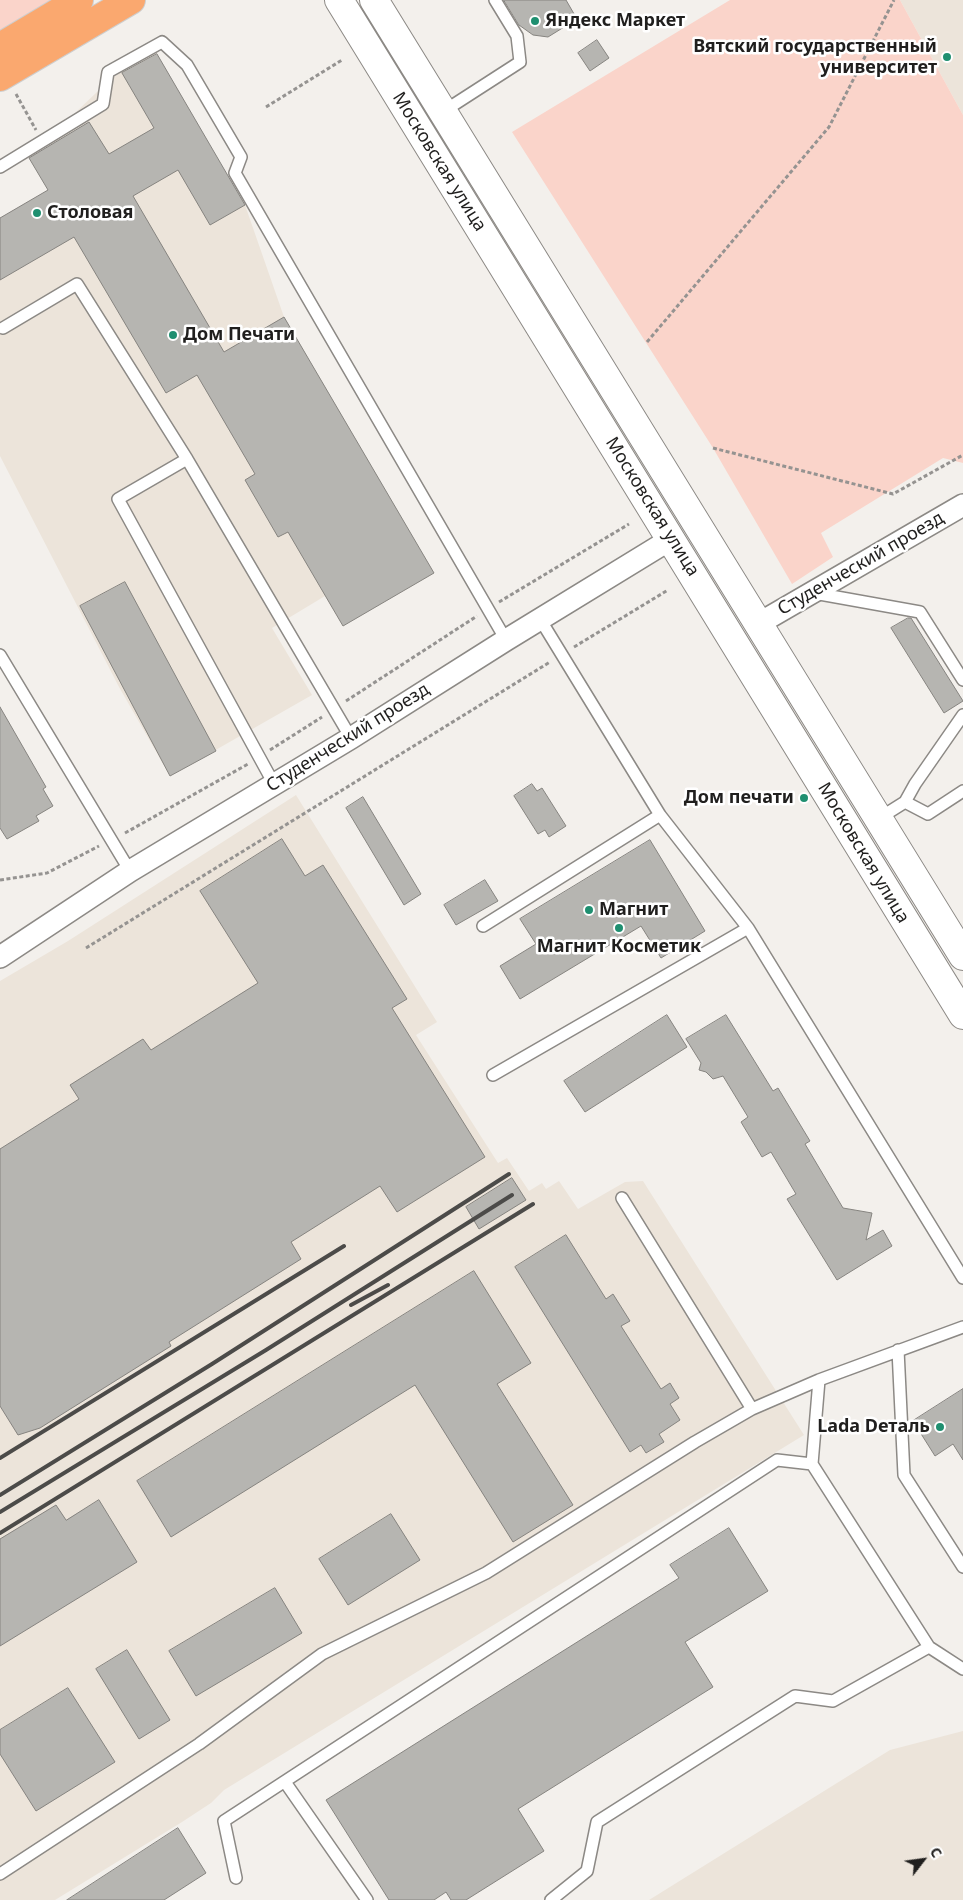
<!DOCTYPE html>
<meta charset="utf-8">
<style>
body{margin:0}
#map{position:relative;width:963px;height:1900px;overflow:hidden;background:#f3f0ec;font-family:"Noto Sans",sans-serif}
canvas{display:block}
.north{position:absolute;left:898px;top:1835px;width:50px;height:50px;-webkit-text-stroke:4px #fff;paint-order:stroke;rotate:60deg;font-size:14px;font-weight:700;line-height:20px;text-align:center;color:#201f1e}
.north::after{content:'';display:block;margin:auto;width:18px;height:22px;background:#201f1e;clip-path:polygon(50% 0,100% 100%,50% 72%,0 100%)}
</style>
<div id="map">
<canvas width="963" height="1900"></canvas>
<div class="north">С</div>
</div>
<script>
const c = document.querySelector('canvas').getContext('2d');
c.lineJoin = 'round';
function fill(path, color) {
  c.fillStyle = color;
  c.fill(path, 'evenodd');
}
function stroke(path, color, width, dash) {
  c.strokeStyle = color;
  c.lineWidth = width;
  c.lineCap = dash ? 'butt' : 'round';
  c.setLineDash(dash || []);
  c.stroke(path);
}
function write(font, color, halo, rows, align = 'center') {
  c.font = font + ' "Noto Sans",sans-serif';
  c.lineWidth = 5;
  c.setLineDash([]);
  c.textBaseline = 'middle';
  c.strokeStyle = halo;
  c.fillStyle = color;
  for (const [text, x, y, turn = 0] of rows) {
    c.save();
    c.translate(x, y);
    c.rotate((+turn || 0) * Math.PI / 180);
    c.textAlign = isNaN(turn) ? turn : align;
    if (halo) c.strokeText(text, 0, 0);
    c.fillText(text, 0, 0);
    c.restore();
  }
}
fill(new Path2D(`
 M 900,0 L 963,0 L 963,115 Z
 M 154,49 L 245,205 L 284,317 L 434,573 L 343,626 L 325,596 L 272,628 L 312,695 L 170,776 L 119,687 L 0,456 L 0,218 L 48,190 L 29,157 L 120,70 Z
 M 296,795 L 437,1022 L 416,1035 L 498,1163 L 507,1158 L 529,1191 L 542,1183 L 546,1189 L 559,1181 L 578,1209 L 625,1182 L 643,1181 L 804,1435 L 224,1790 L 211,1803 L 182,1822 L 55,1900 L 0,1900 L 0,981 L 68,941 Z
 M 963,1731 L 963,1900 L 649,1900 L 890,1750 Z`), '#ece4da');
fill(new Path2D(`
 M 0,0 L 57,0 L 0,34 Z
 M 730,0 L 900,0 L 963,115 L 963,463 L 943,458 L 821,533 L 833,557 L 792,584 L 713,448 L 512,132 Z`), '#fad4ca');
const building = new Path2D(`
 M 504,0 L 566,0 L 577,19 L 548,37 L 533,35 L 519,25 Z
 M 597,40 L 609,58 L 590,71 L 578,53 Z
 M 157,54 L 245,205 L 210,225 L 178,170 L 133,196 L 224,352 L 284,317 L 434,573 L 343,626 L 288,532 L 278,537 L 245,480 L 255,474 L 197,375 L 166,393 L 74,237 L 0,280 L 0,218 L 48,190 L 29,158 L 89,122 L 109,154 L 154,128 L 122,73 Z
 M 125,582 L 216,751 L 170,776 L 80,606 Z
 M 908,618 L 911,618 L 963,701 L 944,713 L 891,628 Z
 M 0,707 L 46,787 L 43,789 L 53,806 L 36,816 L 39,821 L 7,839 L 0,828 Z
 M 532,784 L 537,791 L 542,788 L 566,826 L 549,837 L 545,830 L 538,834 L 514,796 Z
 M 363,797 L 421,894 L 404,905 L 346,808 Z
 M 282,839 L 305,876 L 323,865 L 407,999 L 392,1008 L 485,1157 L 397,1212 L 380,1186 L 291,1242 L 301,1259 L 169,1342 L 171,1346 L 40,1428 L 18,1435 L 0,1406 L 0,1149 L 79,1099 L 70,1085 L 143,1039 L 151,1050 L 258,983 L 200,891 Z
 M 650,840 L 705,931 L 661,958 L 641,926 L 520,999 L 500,966 L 536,944 L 520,919 Z
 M 485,880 L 498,901 L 456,925 L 444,905 Z
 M 667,1015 L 687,1047 L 585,1112 L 564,1081 Z
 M 726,1015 L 773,1091 L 778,1088 L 810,1141 L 805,1144 L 843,1208 L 872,1213 L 866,1240 L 883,1230 L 892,1246 L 837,1280 L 787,1199 L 796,1194 L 771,1152 L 762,1157 L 741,1122 L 748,1117 L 723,1076 L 713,1079 L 706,1072 L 699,1070 L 701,1063 L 686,1039 Z
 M 512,1178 L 526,1200 L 479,1229 L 466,1207 Z
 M 566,1235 L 606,1299 L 613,1294 L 630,1321 L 621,1326 L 661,1389 L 670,1383 L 679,1398 L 670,1404 L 680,1420 L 659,1434 L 664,1442 L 646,1453 L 641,1445 L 630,1452 L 515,1267 Z
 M 474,1271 L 531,1363 L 497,1384 L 573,1505 L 513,1542 L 415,1385 L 171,1537 L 137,1481 Z
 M 963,1389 L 963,1460 L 953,1444 L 935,1456 L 913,1421 Z
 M 99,1500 L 137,1562 L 0,1646 L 0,1539 L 56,1505 L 66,1520 Z
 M 391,1514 L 420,1560 L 348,1605 L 319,1559 Z
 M 729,1528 L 768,1591 L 685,1642 L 713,1687 L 518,1809 L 544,1851 L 466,1900 L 451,1900 L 446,1892 L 434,1900 L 389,1900 L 326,1800 L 679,1578 L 670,1565 Z
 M 275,1588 L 302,1633 L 196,1696 L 169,1651 Z
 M 127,1650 L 170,1720 L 139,1739 L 96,1669 Z
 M 68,1688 L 115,1762 L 36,1811 L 0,1754 L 0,1730 Z
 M 178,1828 L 206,1873 L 164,1900 L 67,1900 Z`);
fill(building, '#b6b5b1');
stroke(building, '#868480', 1);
const lane = new Path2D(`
 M 444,111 L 520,62 L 517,36 L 495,0
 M 0,167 L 103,104 L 108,72 L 162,42 L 187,65 L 241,157 L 235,173 L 506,640
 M 3,328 L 77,284 L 187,459 L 351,738
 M 187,459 L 118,499 L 274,784
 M 814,593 L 920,612 L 963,680
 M 0,655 L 130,871
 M 905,802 L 928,814 L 963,791
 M 660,815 L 748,928 L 963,1278
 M 878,819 L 905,802 L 915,784 L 963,715
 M 483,926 L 660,815 L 540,619
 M 493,1075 L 748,928
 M 622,1198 L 752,1409
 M 898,1350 L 904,1475 L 963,1567
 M 929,1647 L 963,1669
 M 285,1782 L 367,1900
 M 0,1874 L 199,1744 L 322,1654 L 486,1573 L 695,1442 L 752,1409 L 819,1380 L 963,1327
 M 236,1878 L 224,1821 L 777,1460 L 812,1464
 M 551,1900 L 587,1871 L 597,1822 L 795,1696 L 833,1701 L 929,1647 L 812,1464 L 819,1380`);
const street = new Path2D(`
 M 758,624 L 963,505
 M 0,957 L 130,871 L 351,738 L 506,640 L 671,539`);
const secondary = new Path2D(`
 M 339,0 L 963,1015
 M 374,0 L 963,956`);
const highway = new Path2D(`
 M 0,47 L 79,0
 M 0,77 L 131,0`);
stroke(lane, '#8c8985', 14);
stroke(street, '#8c8985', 24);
stroke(secondary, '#8c8985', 30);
stroke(highway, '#cecece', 30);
stroke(new Path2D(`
 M 16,94 L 36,130
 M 266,107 L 342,60
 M 647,342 L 829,127 L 894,0
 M 713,448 L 893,494 L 963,455
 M 499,602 L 629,524
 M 574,647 L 668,590
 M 346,701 L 477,616
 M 270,750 L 322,717
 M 125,833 L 248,764
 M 0,880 L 47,873 L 99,846
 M 86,948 L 550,662`), '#959391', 3, [4, 2.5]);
stroke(lane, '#fff', 11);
stroke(street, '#fff', 21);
stroke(secondary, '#fff', 28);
stroke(highway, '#faa86f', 28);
stroke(new Path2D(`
 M 351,1305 L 388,1285
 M 0,1458 L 344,1246
 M 0,1495 L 212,1364 L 509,1174
 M 0,1512 L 266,1350 L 512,1195
 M 0,1533 L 533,1204`), '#4c4b49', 4);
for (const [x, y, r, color] of [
 [535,21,5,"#1f8f70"],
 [947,57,5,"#1f8f70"],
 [37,213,5,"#1f8f70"],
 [173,335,5,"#1f8f70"],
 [804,798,5,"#1f8f70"],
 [589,910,5,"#1f8f70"],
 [619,928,5,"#1f8f70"],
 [940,1427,5,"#1f8f70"]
]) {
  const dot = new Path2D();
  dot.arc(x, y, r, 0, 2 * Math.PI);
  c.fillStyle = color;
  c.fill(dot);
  stroke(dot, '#fff', 2);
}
write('bold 18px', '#201f1e', '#fff', [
 ["Яндекс Маркет",545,21],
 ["Вятский государственный",937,47,"right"],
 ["университет",937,68,"right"],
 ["Столовая",47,213],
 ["Дом Печати",183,335],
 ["Дом печати",794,798,"right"],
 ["Магнит",599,910],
 ["Магнит Косметик",619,947,"center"],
 ["Lada Dеталь",930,1427,"right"]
], 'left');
write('18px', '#201f1e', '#fff', [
 ["Московская улица",439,162,58],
 ["Московская улица",652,507,58],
 ["Студенческий проезд",861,564,-30],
 ["Студенческий проезд",348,738,-32],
 ["Московская улица",863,853,59]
]);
</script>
